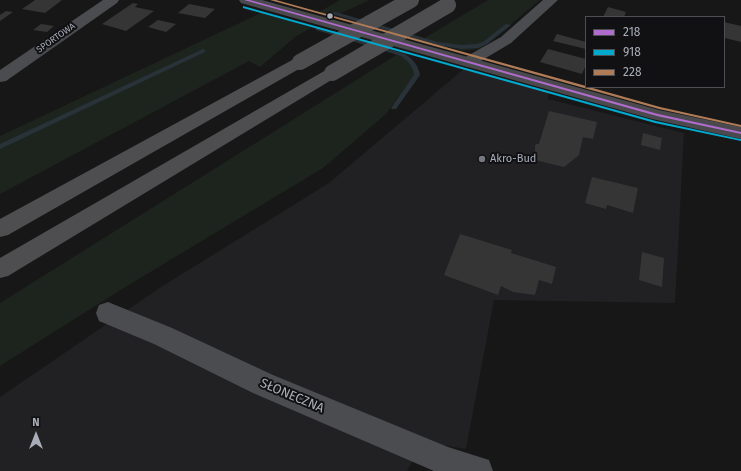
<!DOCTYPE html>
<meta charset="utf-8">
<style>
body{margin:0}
#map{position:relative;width:741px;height:471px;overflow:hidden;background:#171717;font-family:"Fira Sans",sans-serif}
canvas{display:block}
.legend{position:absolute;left:585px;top:16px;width:140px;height:72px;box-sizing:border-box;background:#111113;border:1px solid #4d4f55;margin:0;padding:5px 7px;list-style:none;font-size:12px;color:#a8adb8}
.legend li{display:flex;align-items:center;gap:8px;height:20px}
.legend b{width:20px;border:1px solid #4d4f55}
.north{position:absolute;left:16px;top:415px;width:40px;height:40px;-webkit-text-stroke:3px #111113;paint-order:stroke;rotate:0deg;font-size:11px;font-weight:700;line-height:16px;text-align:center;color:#a8adb8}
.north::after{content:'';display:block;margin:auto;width:14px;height:18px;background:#a8adb8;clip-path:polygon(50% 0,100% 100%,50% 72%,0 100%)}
</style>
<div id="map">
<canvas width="741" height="471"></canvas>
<ul class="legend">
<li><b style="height:5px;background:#b06ccc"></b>218</li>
<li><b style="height:5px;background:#00a9ce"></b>918</li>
<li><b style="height:5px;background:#b07c57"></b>228</li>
</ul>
<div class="north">N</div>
</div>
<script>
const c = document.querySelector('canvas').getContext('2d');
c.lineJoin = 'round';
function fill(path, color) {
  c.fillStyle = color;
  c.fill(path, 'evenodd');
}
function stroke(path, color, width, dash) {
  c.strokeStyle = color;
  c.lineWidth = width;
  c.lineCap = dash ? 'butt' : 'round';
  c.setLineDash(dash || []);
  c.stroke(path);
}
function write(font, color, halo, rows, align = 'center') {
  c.font = font + ' "Fira Sans",sans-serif';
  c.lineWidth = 4;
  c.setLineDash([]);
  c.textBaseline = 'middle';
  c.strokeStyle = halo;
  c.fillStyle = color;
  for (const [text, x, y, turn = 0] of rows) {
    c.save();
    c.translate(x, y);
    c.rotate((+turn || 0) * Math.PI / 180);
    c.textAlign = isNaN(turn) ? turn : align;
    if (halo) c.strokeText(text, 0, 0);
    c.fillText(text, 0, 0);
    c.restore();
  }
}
fill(new Path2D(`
 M 465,68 L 549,92 L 548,99 L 684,133 L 675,303 L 494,300 L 466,449 L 423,442 L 407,471 L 0,471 L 0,397 L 161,287 L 329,183 Z`), '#212123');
fill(new Path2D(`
 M 340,0 L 370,0 L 332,17 L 319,12 Z
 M 488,0 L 540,0 L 481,49 L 462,51 L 423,39 Z
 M 263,12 L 311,28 L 295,37 L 260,67 L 249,61 L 0,194 L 0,136 Z
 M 398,54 L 411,61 L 415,70 L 413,77 L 386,114 L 323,168 L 122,289 L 0,366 L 0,303 Z`), '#1d241e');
fill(new Path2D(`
 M 332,12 L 336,12 L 438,42 L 462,45 L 477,44 L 483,42 L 506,24 L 511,25 L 487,44 L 478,48 L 462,49 L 435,45 L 332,14 Z
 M 318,27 L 405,54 C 413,59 418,65 420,75 L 396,109 L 392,109 L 391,108 L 414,75 C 413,66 408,61 401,56 L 316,30 L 315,29 Z
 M 203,49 L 205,50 L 205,52 L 0,149 L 0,144 Z`), '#2a3239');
fill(new Path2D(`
 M 35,0 L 62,0 L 45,13 L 22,9 Z
 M 133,3 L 138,4 L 135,7 L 154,11 L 126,31 L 102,24 Z
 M 189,4 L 215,9 L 205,18 L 178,13 Z
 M 608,7 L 626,12 L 624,17 L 603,17 Z
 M 6,11 L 13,12 L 0,21 L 0,15 Z
 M 158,20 L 176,24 L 166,32 L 148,27 Z
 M 724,22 L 741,26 L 741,42 L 725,38 Z
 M 41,24 L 54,26 L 47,32 L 33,30 Z
 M 557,34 L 586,42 L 586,49 L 553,41 Z
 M 548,49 L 586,59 L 586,65 L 582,74 L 540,62 Z
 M 549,111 L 597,122 L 593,139 L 583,137 L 579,155 L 564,167 L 535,160 L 535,146 L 536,144 L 539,144 Z
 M 643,133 L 662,138 L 660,150 L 641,145 Z
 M 592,177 L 638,188 L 633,213 L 607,205 L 606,209 L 585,203 Z
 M 460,234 L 512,250 L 511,253 L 556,267 L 552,284 L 539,280 L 535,295 L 513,292 L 501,286 L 498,295 L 444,275 Z
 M 642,252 L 664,258 L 662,287 L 639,280 Z`), '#353536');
fill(new Path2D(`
 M 103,0 L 119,0 L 117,3 L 6,81 L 0,82 L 0,70 Z
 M 543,0 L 558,0 L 511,43 L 474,65 L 468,67 L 462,65 L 460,62 L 462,59 L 501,37 Z
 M 108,302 L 172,328 L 273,375 L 448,447 L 489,460 L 493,471 L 434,471 L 253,393 L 154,344 L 99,321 L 96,313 L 99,305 Z`), '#4b4c50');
fill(new Path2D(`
 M 239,0 L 262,0 L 659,110 L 741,127 L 741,139 L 652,119 L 241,3 Z`), '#4a4a4e');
fill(new Path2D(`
 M 300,57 L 306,59 L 308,62 L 306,65 L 8,235 L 0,237 L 0,219 L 294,59 Z
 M 332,68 L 338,70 L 340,73 L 338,76 L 8,276 L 0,278 L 0,258 L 326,70 Z`), '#4e4e51');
stroke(new Path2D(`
 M 300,62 L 411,0
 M 332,73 L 448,5`), '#4e4e51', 16);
fill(new Path2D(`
 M 244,0 L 250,0 L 658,114 L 741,132 L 741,134 L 657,116 Z`), '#b06ccc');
fill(new Path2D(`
 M 243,6 L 656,121 L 740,139 L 741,139 L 741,141 L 655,123 L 243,8 Z`), '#00a9ce');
fill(new Path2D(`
 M 270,0 L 276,0 L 586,86 L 586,87 L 589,87 L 660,107 L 741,125 L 741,127 L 659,109 Z`), '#b07c57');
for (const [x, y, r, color] of [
 [330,16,3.5,"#a8adb8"],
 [482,159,4,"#757880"]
]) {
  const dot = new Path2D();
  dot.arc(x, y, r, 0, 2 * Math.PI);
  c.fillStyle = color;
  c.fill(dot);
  stroke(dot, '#111113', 1.5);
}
write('9px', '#a8adb8', '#111113', [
 ["SPORTOWA",56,38,-35]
]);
write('11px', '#a8adb8', '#111113', [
 ["Akro-Bud",490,159]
], 'left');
write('13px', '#a8adb8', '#111113', [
 ["SŁONECZNA",292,396,23]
]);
</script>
